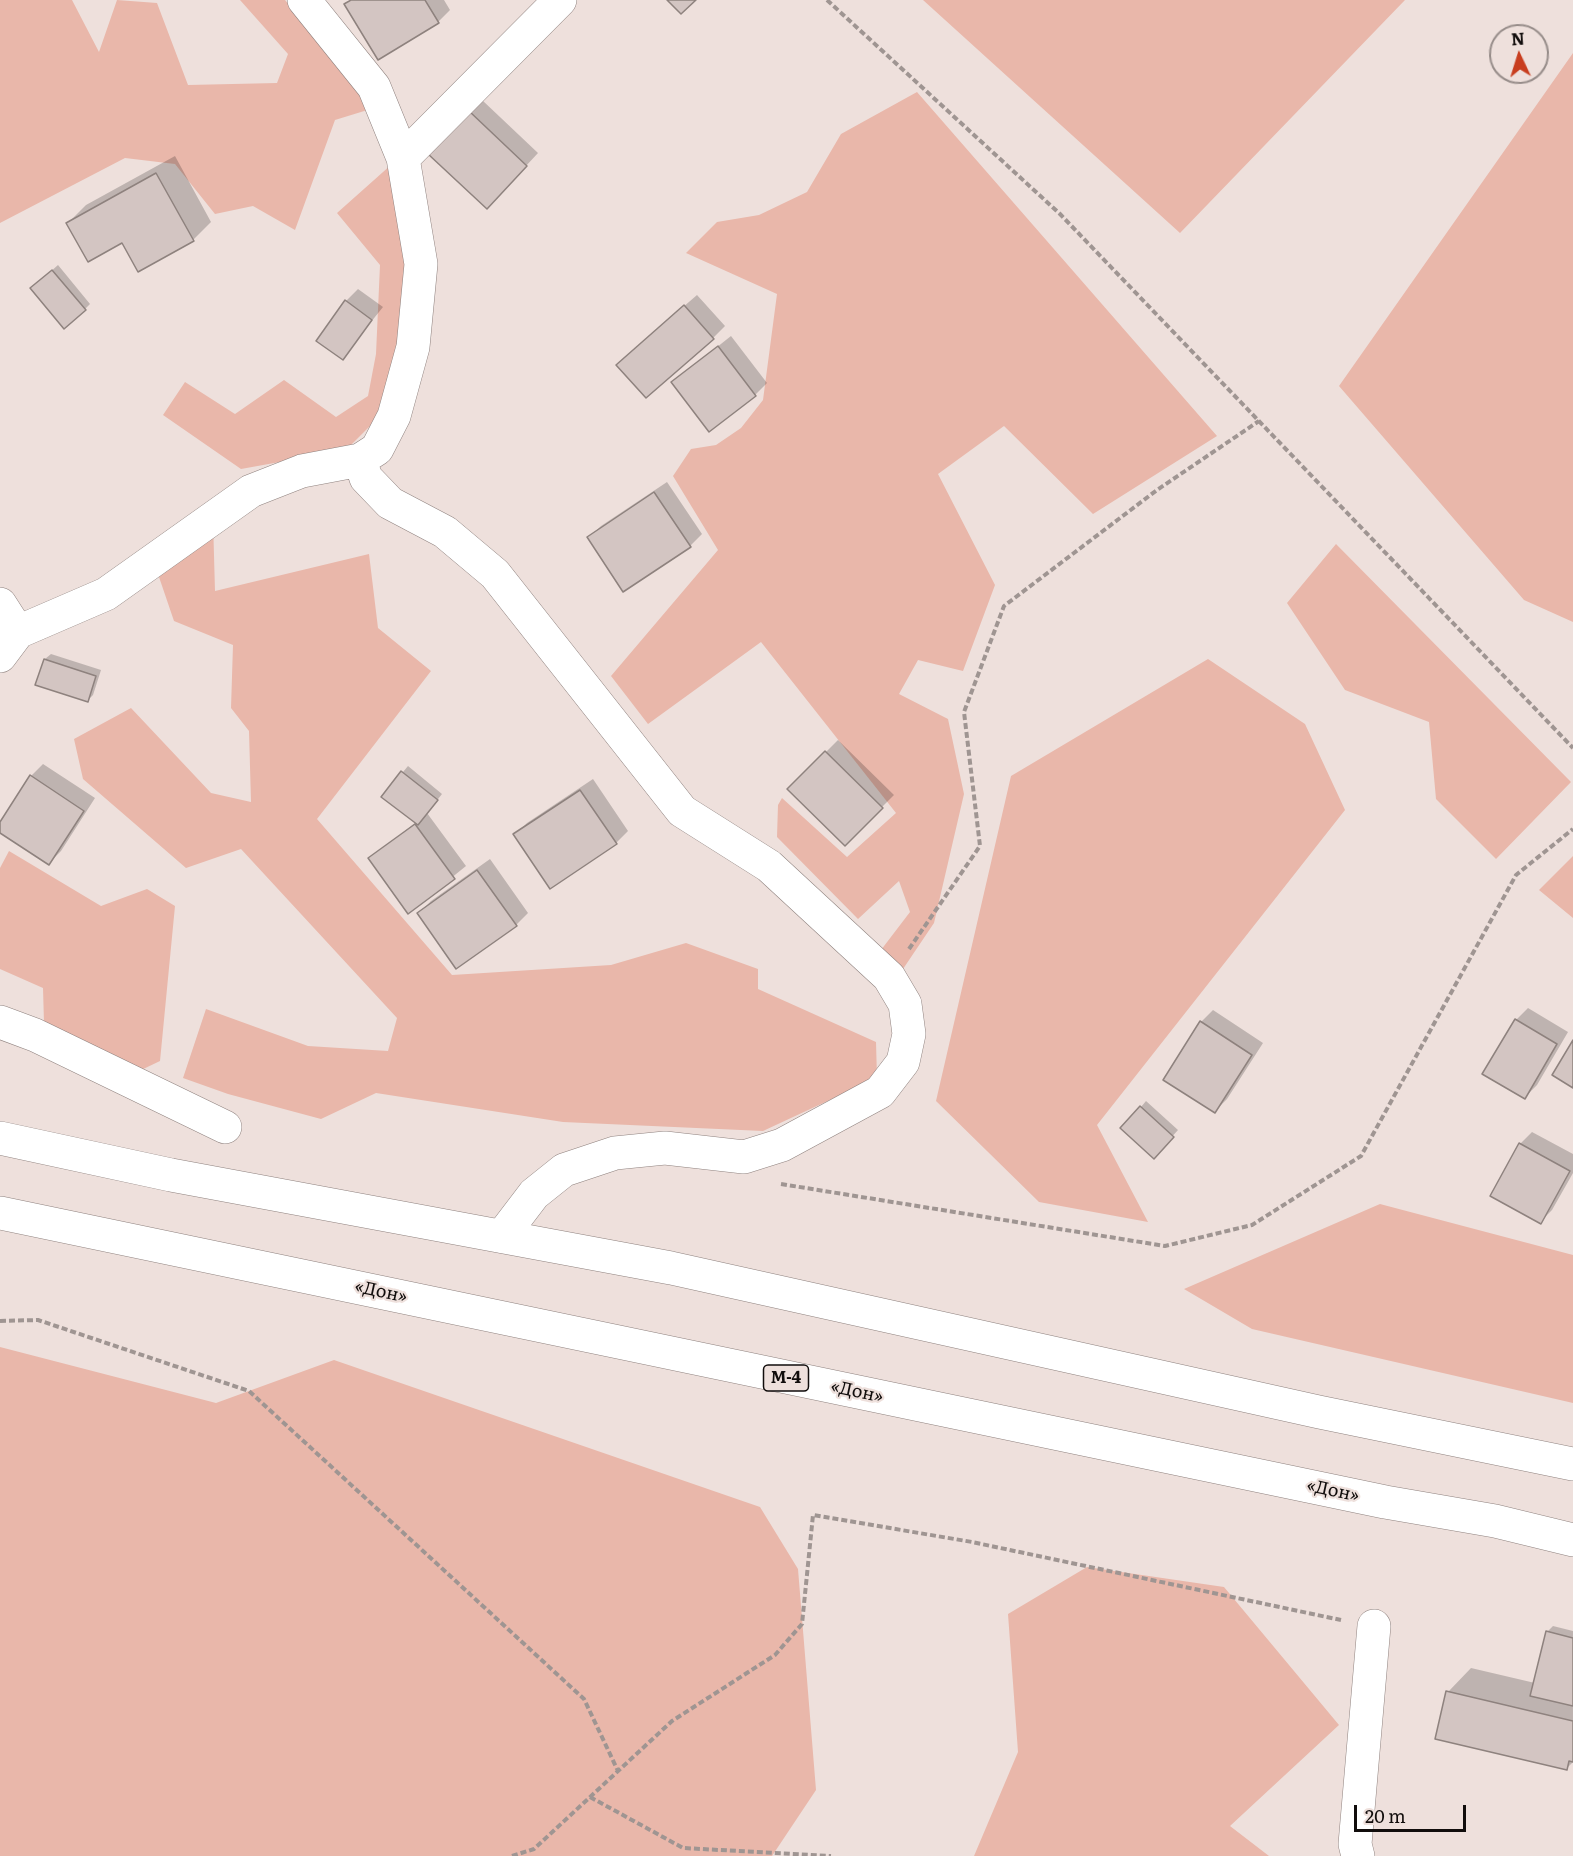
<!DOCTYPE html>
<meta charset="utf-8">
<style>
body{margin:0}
#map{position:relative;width:1573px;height:1856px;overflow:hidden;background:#eee0dc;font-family:Literata,serif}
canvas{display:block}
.north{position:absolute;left:1489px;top:24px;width:60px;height:60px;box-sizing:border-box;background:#eee0dc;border:2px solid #968c89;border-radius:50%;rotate:356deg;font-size:16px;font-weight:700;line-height:24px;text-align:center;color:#110d0c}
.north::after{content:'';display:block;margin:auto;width:21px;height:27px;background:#c83e1f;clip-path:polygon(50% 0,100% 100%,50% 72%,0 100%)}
.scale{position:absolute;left:1354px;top:1805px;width:112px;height:27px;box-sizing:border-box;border:3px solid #110d0c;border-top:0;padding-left:8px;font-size:18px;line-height:21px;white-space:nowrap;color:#110d0c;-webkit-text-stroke:4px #eee0dc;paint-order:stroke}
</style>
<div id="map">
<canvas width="1573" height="1856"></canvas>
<div class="north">N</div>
<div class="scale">20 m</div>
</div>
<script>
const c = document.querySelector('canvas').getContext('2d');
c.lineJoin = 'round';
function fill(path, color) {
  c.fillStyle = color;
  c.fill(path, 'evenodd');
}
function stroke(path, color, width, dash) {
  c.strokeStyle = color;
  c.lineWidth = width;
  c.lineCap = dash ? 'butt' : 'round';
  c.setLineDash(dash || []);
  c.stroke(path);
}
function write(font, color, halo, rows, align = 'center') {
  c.font = font + ' Literata,serif';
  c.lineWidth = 4.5;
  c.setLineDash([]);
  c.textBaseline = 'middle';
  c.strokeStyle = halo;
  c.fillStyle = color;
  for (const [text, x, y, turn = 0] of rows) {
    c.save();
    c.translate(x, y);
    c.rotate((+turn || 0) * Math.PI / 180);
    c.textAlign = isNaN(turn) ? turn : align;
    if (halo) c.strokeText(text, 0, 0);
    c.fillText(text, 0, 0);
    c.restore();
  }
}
fill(new Path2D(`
 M 0,0 L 72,0 L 99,52 L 117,0 L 157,3 L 188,85 L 277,83 L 288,54 L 240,0 L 285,0 L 374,108 L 335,120 L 295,230 L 253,206 L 215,214 L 175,164 L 125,158 L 0,223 Z
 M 923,0 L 1405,0 L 1180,233 Z
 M 1573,53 L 1573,622 L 1524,600 L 1339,386 Z
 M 917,92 L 1217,436 L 1093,514 L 1004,426 L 938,474 L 995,585 L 963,671 L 918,660 L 899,694 L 948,719 L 964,794 L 934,923 L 903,969 L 881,950 L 910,912 L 899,881 L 858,919 L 777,837 L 778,805 L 782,798 L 847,857 L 896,813 L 761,642 L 648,724 L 611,676 L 718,550 L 673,476 L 691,449 L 716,445 L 741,428 L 763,400 L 777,294 L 686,253 L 717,222 L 759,215 L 807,192 L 841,134 Z
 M 392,164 L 406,264 L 398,359 L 384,412 L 346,450 L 241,469 L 163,415 L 185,382 L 235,414 L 284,380 L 336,417 L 368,396 L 376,354 L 380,265 L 337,213 Z
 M 213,520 L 215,591 L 369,554 L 378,628 L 431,671 L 317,819 L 452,975 L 611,965 L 686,943 L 758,969 L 758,989 L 876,1042 L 877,1078 L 763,1131 L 563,1122 L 376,1093 L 321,1119 L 228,1094 L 183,1078 L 206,1009 L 308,1046 L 388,1051 L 397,1018 L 241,849 L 186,868 L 83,779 L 74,739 L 131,708 L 211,793 L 251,802 L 249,731 L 231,708 L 233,645 L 174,621 L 159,577 Z
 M 1336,544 L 1571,782 L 1496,859 L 1436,799 L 1429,722 L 1345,690 L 1287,603 Z
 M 1208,659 L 1305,724 L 1345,810 L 1097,1125 L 1148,1222 L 1039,1202 L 936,1101 L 1011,776 Z
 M 9,851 L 101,906 L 147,889 L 175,906 L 160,1061 L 137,1072 L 44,1023 L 43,988 L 0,969 L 0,868 Z
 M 1573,856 L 1573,918 L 1539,890 Z
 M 1380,1204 L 1573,1255 L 1573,1403 L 1252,1329 L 1184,1289 Z
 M 0,1347 L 216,1403 L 334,1360 L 760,1507 L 798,1569 L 816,1790 L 772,1856 L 0,1856 Z
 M 1087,1567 L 1224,1587 L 1339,1725 L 1230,1826 L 1269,1856 L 974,1856 L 1018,1752 L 1008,1614 Z`), '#e9b7aa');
fill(new Path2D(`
 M 350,0 L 444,0 L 450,10 L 438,22 L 346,4 Z
 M 482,100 L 538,153 L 499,195 L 431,154 Z
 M 175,156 L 211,222 L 193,240 L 139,270 L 123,241 L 68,223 L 86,205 Z
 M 58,265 L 90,304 L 85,309 L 38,283 Z
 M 358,289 L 383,307 L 342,358 L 346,301 Z
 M 697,295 L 725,326 L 713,338 L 630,353 Z
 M 731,336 L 767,383 L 755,395 L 673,382 Z
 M 667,482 L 702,534 L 690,546 L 589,537 L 601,526 Z
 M 51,654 L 101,670 L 93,695 L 88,700 L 45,659 Z
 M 838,740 L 894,795 L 845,844 L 789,789 Z
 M 43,764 L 95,798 L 61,851 L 49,863 L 0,831 L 0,825 L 31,776 Z
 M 408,766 L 442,794 L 427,813 L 466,866 L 409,912 L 370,859 L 416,822 L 383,796 Z
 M 593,779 L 628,831 L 616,843 L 515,835 L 527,823 Z
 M 490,859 L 528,913 L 516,925 L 457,967 L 419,913 L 431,901 Z
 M 1528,1008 L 1568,1032 L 1537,1085 L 1525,1097 L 1516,1020 Z
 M 1213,1010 L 1263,1043 L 1227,1099 L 1215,1111 L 1201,1022 Z
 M 1146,1101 L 1178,1130 L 1159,1151 L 1141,1107 Z
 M 1532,1132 L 1573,1154 L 1573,1173 L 1552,1210 L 1540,1222 L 1520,1144 Z
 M 1553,1626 L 1573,1631 L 1573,1762 L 1567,1768 L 1448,1692 L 1471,1668 L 1535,1683 L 1547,1632 Z`), '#0003');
const building = new Path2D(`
 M 351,0 L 425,0 L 439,23 L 378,60 L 344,4 Z
 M 667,0 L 696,0 L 681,14 Z
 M 469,111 L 527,166 L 487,209 L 428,154 Z
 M 156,173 L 194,241 L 138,272 L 122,243 L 88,262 L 66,223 Z
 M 52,270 L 86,310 L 64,329 L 30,288 Z
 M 345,300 L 372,320 L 343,360 L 316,341 Z
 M 684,305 L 714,339 L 646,398 L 616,365 Z
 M 718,346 L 756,396 L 709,432 L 671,382 Z
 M 654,492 L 691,547 L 623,592 L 587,537 Z
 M 44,659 L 96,676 L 88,702 L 35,685 Z
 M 825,751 L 883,808 L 845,846 L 787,789 Z
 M 401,771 L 438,800 L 418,825 L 381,797 Z
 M 30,775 L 84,811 L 49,865 L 0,833 L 0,822 Z
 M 580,790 L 617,844 L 550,889 L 513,834 Z
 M 415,824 L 455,879 L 408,914 L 368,858 Z
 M 477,870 L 517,926 L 456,969 L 417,913 Z
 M 1515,1019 L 1557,1044 L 1525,1099 L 1482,1074 Z
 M 1200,1021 L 1252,1055 L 1215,1113 L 1163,1080 Z
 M 1573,1040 L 1573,1088 L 1552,1075 Z
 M 1140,1106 L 1174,1137 L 1154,1159 L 1120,1128 Z
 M 1519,1143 L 1570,1171 L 1541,1224 L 1490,1196 Z
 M 1546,1631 L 1573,1638 L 1573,1706 L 1530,1696 Z
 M 1446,1691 L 1573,1721 L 1573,1762 L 1569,1761 L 1567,1770 L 1435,1739 Z`);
fill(building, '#d3c5c2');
stroke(building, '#8e827e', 1.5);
const minor = new Path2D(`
 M 304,0 L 374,87 L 403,158
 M 360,460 L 366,478 L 390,503 L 445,532 L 495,574 L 682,811 L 769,866 L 889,977 L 905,1004 L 909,1034 L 903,1062 L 880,1092 L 782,1145 L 744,1157 L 665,1148 L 615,1153 L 564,1170 L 534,1194 L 502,1236
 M 0,604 L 18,632 L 0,656
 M 18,632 L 106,594 L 251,491 L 302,471 L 360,460 L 377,449 L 394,416 L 413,347 L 421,264 L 403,158 L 560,0
 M 0,1022 L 35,1035 L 225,1127
 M 1358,1856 L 1355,1844 L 1374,1626`);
const highway = new Path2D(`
 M 0,1138 L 171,1175 L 671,1268 L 1319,1412 L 1573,1464
 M 0,1213 L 1385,1502 L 1495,1521 L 1573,1540`);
stroke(minor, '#8f827f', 34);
stroke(highway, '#8f827f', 34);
stroke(new Path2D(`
 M 827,0 L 1060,214 L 1573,748
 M 909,949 L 980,846 L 964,712 L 1004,606 L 1157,490 L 1259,421
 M 781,1184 L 1165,1246 L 1252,1225 L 1361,1156 L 1516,875 L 1573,829
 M 0,1321 L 38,1320 L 249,1391 L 584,1699 L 618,1771
 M 590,1797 L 683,1848 L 831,1856
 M 512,1856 L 534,1849 L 672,1721 L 775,1655 L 802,1624 L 813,1515 L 972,1542 L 1341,1620`), '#9f9592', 4, [6, 3]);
stroke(minor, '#fff', 33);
stroke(highway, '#fff', 33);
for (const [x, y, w] of [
 [786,1378,45]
]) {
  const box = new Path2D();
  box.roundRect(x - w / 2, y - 13, w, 26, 4.5);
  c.fillStyle = '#eee0dc';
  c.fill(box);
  stroke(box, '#110d0c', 1.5);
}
write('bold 16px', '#110d0c', null, [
 ["М-4",786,1378]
]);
write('18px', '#110d0c', '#eee0dc', [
 ["«Дон»",381,1292,12],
 ["«Дон»",857,1392,12],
 ["«Дон»",1333,1491,12]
]);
</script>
